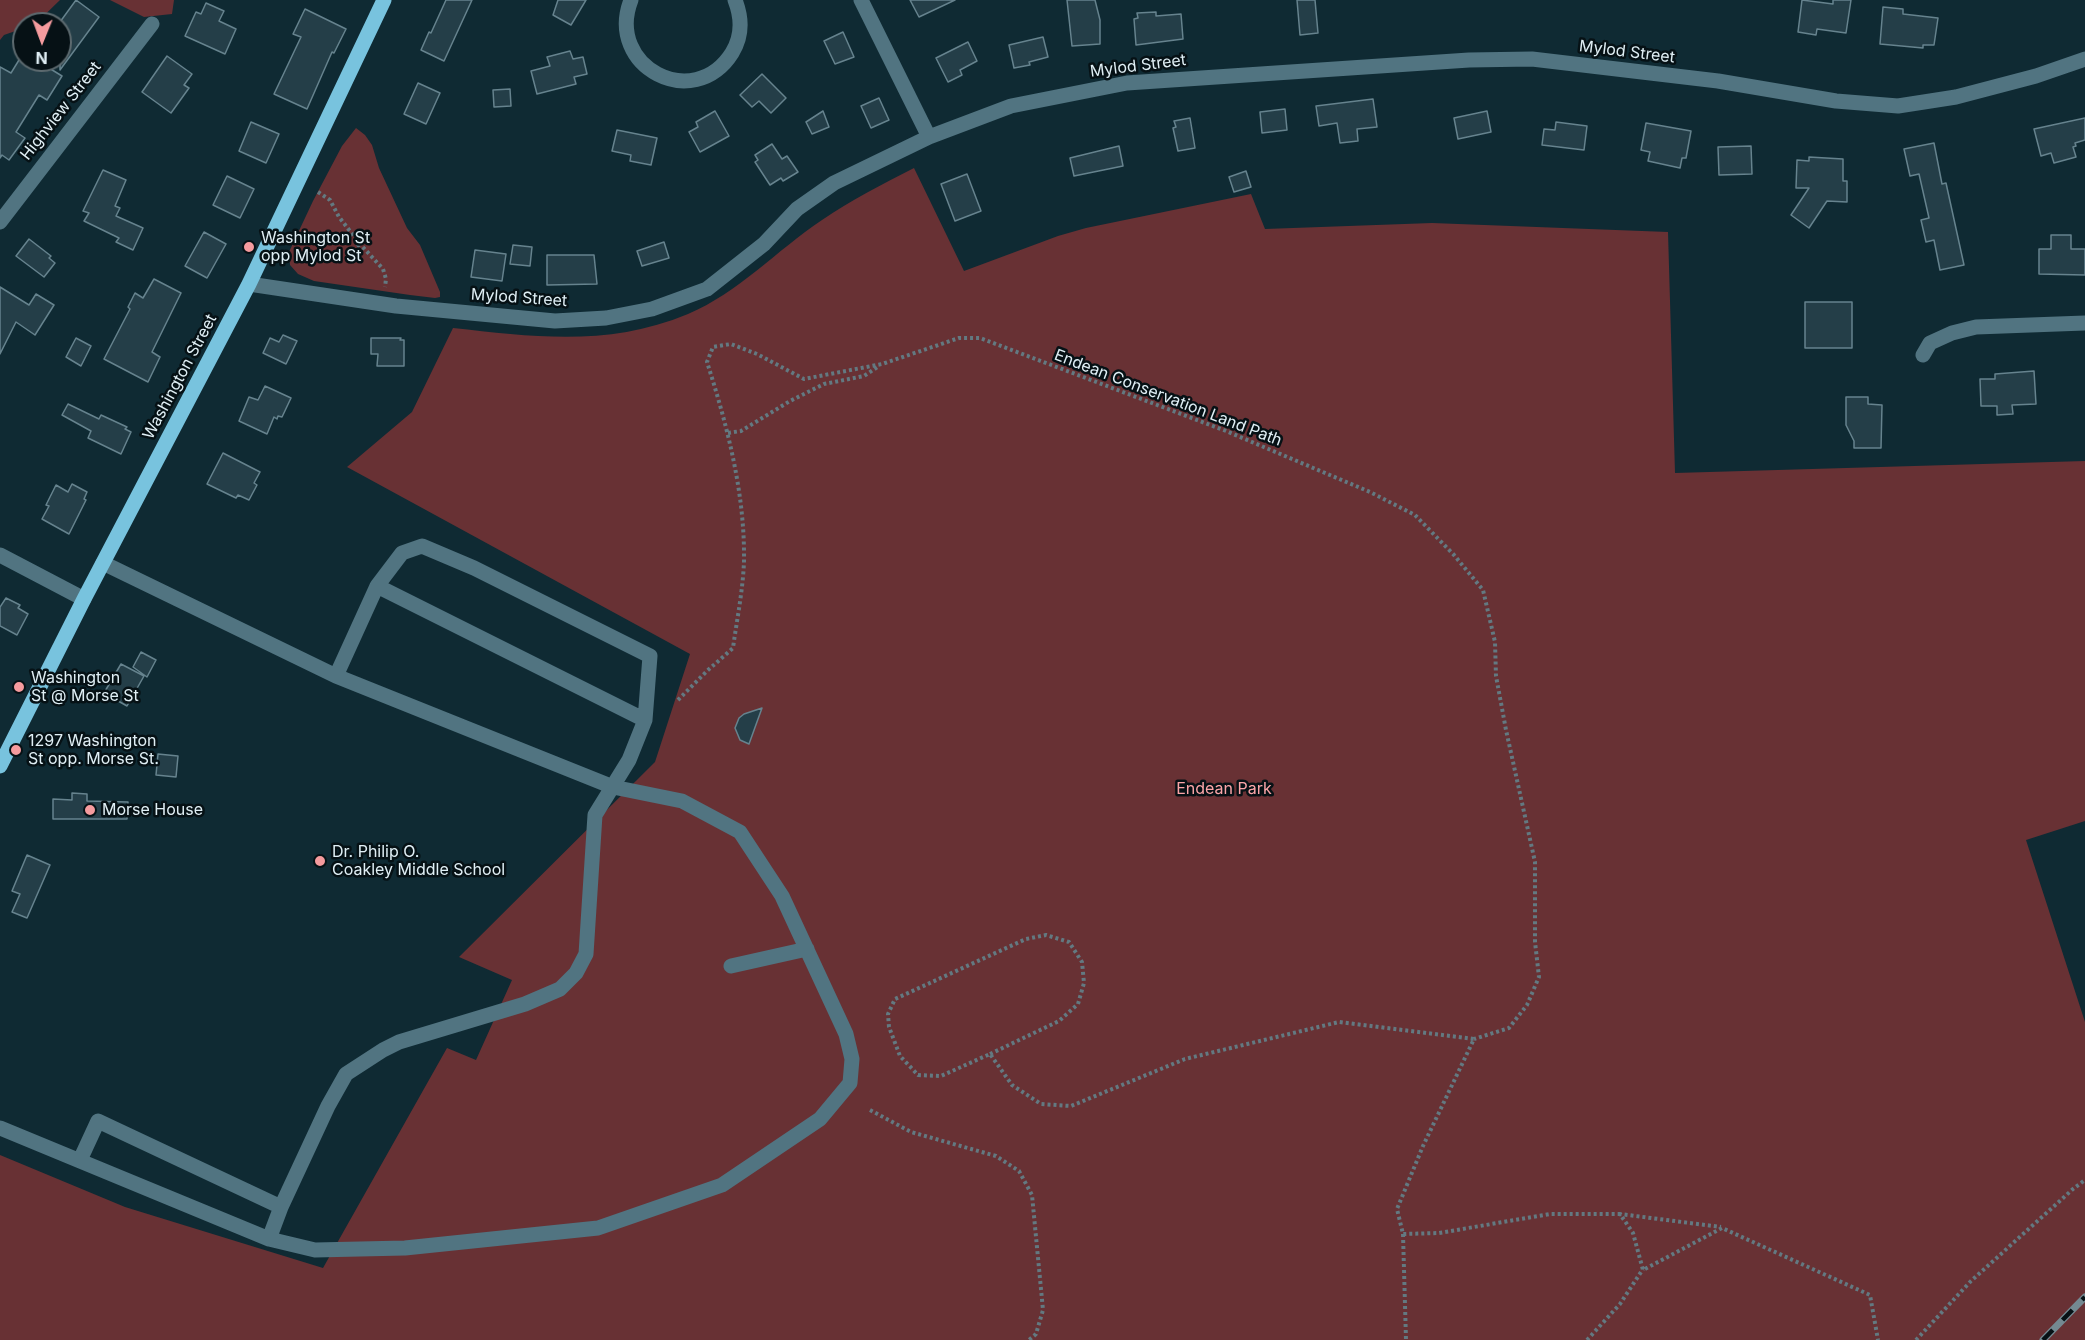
<!DOCTYPE html>
<style>
body{margin:0}
#map{position:relative;width:2085px;height:1340px;overflow:hidden;background:#0f2a33;font-family:Inter,sans-serif}
canvas{display:block}
.north{position:absolute;left:12px;top:12px;width:60px;height:60px;box-sizing:border-box;background:#061115;border:2px solid #5d6a6f;border-radius:50%;rotate:181deg;font-size:16px;font-weight:700;line-height:24px;text-align:center;color:#e0eff5}
.north::after{content:'';display:block;margin:auto;width:21px;height:27px;background:#f59b9e;clip-path:polygon(50% 0,100% 100%,50% 72%,0 100%)}
</style>
<div id="map">
<canvas width="2085" height="1340"></canvas>
<div class="north">N</div>
</div>
<script>
const c = document.querySelector('canvas').getContext('2d');
c.lineJoin = 'round';
function fill(path, color) {
  c.fillStyle = color;
  c.fill(path, 'evenodd');
}
function stroke(path, color, width, dash) {
  c.strokeStyle = color;
  c.lineWidth = width;
  c.lineCap = dash ? 'butt' : 'round';
  c.setLineDash(dash || []);
  c.stroke(path);
}
function write(font, color, halo, rows, align = 'center') {
  c.font = font + ' Inter,sans-serif';
  c.lineWidth = 5;
  c.setLineDash([]);
  c.textBaseline = 'middle';
  c.strokeStyle = halo;
  c.fillStyle = color;
  for (const [text, x, y, turn = 0] of rows) {
    c.save();
    c.translate(x, y);
    c.rotate((+turn || 0) * Math.PI / 180);
    c.textAlign = isNaN(turn) ? turn : align;
    if (halo) c.strokeText(text, 0, 0);
    c.fillText(text, 0, 0);
    c.restore();
  }
}
fill(new Path2D(`
 M 0,0 L 60,0 C 49,10 39,24 24,24 L 24,28 L 4,35 L 0,40 Z
 M 110,0 L 174,0 L 172,14 L 144,17 Z
 M 356,128 L 365,135 L 372,145 L 379,168 L 407,228 L 420,245 L 440,292 L 440,297 L 435,298 L 410,295 L 314,281 L 298,274 L 290,265 L 289,252 L 313,201 L 342,146 Z
 M 914,168 L 964,271 L 1058,236 L 1086,228 L 1251,194 L 1265,229 L 1432,223 L 1668,232 L 1675,473 L 2085,461 L 2085,821 L 2026,840 L 2085,1022 L 2085,1340 L 0,1340 L 0,1155 L 125,1207 L 323,1268 L 447,1048 L 476,1060 L 512,980 L 459,957 L 655,762 L 690,654 L 347,467 L 412,412 L 453,328 C 535,337 609,347 688,314 C 738,293 777,250 822,220 C 851,200 883,184 914,168 Z`), '#683134');
const building = new Path2D(`
 M 76,0 L 99,17 L 60,70 L 60,22 Z
 M 446,0 L 472,0 L 444,61 L 421,50 L 429,32 L 431,33 Z
 M 558,0 L 586,0 L 571,25 L 553,15 Z
 M 910,0 L 955,0 L 919,17 Z
 M 1067,0 L 1095,0 L 1100,20 L 1100,44 L 1072,46 Z
 M 1297,0 L 1315,0 L 1318,33 L 1300,35 Z
 M 1802,0 L 1833,4 L 1833,0 L 1851,0 L 1846,33 L 1817,29 L 1816,35 L 1798,32 Z
 M 206,3 L 224,11 L 219,21 L 236,29 L 225,54 L 185,36 L 196,12 L 201,14 Z
 M 1883,7 L 1903,9 L 1903,14 L 1938,18 L 1934,45 L 1923,45 L 1923,48 L 1880,44 Z
 M 305,9 L 346,29 L 334,53 L 332,52 L 307,109 L 274,94 L 301,37 L 293,34 Z
 M 1156,12 L 1156,16 L 1181,14 L 1183,39 L 1136,45 L 1134,19 L 1138,18 L 1137,13 Z
 M 843,32 L 854,57 L 835,64 L 824,41 Z
 M 1043,37 L 1048,57 L 1029,62 L 1030,65 L 1014,68 L 1009,45 Z
 M 968,42 L 977,61 L 960,70 L 962,75 L 948,82 L 936,58 Z
 M 570,51 L 573,59 L 583,57 L 587,74 L 574,77 L 576,84 L 537,94 L 531,71 L 550,66 L 547,57 Z
 M 167,56 L 192,74 L 184,85 L 189,88 L 171,113 L 142,92 Z
 M 19,60 L 36,60 L 62,76 L 47,100 L 39,95 L 16,132 L 25,138 L 9,160 L 2,155 L 0,158 L 0,67 L 11,73 Z
 M 762,74 L 786,98 L 771,113 L 759,101 L 752,107 L 740,95 Z
 M 418,83 L 440,93 L 426,124 L 404,114 Z
 M 510,89 L 511,106 L 494,107 L 493,90 Z
 M 879,98 L 889,120 L 871,128 L 861,106 Z
 M 1373,99 L 1377,127 L 1357,129 L 1358,141 L 1340,143 L 1337,123 L 1319,126 L 1316,106 Z
 M 1285,109 L 1287,130 L 1262,133 L 1260,112 Z
 M 715,111 L 729,136 L 700,152 L 689,132 L 698,127 L 696,122 Z
 M 823,111 L 829,127 L 812,134 L 806,122 Z
 M 1487,111 L 1491,132 L 1458,139 L 1454,118 Z
 M 1190,118 L 1195,148 L 1178,151 L 1173,128 L 1176,127 L 1174,121 Z
 M 2085,118 L 2085,140 L 2075,143 L 2076,146 L 2073,147 L 2076,157 L 2054,163 L 2051,153 L 2041,156 L 2034,129 Z
 M 251,122 L 279,134 L 266,163 L 239,151 Z
 M 1556,122 L 1587,126 L 1584,150 L 1542,145 L 1544,129 L 1555,130 Z
 M 1646,123 L 1691,131 L 1686,158 L 1682,158 L 1680,168 L 1648,161 L 1650,152 L 1641,150 Z
 M 617,130 L 657,138 L 651,165 L 630,161 L 631,155 L 612,151 Z
 M 1934,143 L 1942,184 L 1946,183 L 1964,265 L 1940,270 L 1934,240 L 1926,242 L 1921,220 L 1929,218 L 1919,174 L 1910,176 L 1904,149 Z
 M 772,144 L 782,159 L 787,156 L 798,172 L 783,181 L 781,178 L 770,185 L 755,162 L 758,160 L 755,155 Z
 M 1119,146 L 1123,166 L 1074,176 L 1070,158 Z
 M 1751,146 L 1752,174 L 1719,175 L 1718,147 Z
 M 1809,157 L 1843,159 L 1843,181 L 1847,181 L 1847,202 L 1827,201 L 1809,228 L 1791,215 L 1809,188 L 1796,188 L 1797,160 L 1809,161 Z
 M 103,170 L 126,180 L 115,206 L 120,208 L 116,216 L 143,228 L 133,250 L 116,242 L 119,238 L 84,221 L 89,213 L 83,211 Z
 M 1246,171 L 1251,187 L 1234,192 L 1229,177 Z
 M 967,174 L 981,211 L 955,221 L 941,184 Z
 M 227,176 L 254,189 L 240,218 L 213,205 Z
 M 204,232 L 226,244 L 207,278 L 185,266 Z
 M 2051,235 L 2071,235 L 2071,249 L 2085,249 L 2085,275 L 2039,274 L 2039,249 L 2051,249 Z
 M 29,239 L 51,256 L 49,258 L 55,263 L 44,277 L 16,256 Z
 M 664,242 L 669,258 L 642,266 L 637,251 Z
 M 513,245 L 532,247 L 530,266 L 510,264 Z
 M 475,250 L 506,254 L 502,281 L 471,277 Z
 M 547,255 L 594,255 L 597,284 L 547,285 Z
 M 154,279 L 181,293 L 152,352 L 160,357 L 148,382 L 104,359 L 130,309 L 128,307 L 135,293 L 143,298 Z
 M 0,287 L 29,305 L 36,294 L 54,305 L 35,335 L 16,322 L 0,354 Z
 M 1805,302 L 1852,302 L 1852,348 L 1805,348 Z
 M 283,335 L 297,341 L 286,364 L 263,353 L 270,338 L 279,342 Z
 M 76,338 L 91,346 L 81,366 L 66,357 Z
 M 371,338 L 401,338 L 400,340 L 404,340 L 404,366 L 377,366 L 378,354 L 371,354 Z
 M 2034,371 L 2036,404 L 2012,405 L 2013,414 L 1997,415 L 1997,406 L 1981,406 L 1980,379 L 1995,379 L 1995,374 Z
 M 265,386 L 291,398 L 282,417 L 278,416 L 277,419 L 274,417 L 267,434 L 239,421 L 249,397 L 258,400 Z
 M 1846,397 L 1868,397 L 1868,404 L 1882,405 L 1881,448 L 1854,448 L 1854,441 L 1846,425 Z
 M 68,404 L 99,419 L 101,415 L 127,427 L 125,429 L 131,432 L 121,454 L 88,438 L 91,431 L 62,415 Z
 M 223,453 L 260,472 L 254,483 L 257,485 L 249,500 L 238,495 L 236,498 L 207,484 Z
 M 72,484 L 87,492 L 84,499 L 86,500 L 69,534 L 42,519 L 49,506 L 46,505 L 56,485 L 68,492 Z
 M 6,598 L 20,605 L 18,608 L 28,614 L 17,635 L 0,626 L 0,607 Z
 M 141,652 L 156,660 L 147,677 L 133,667 Z
 M 121,664 L 144,676 L 127,706 L 104,693 Z
 M 762,708 L 749,744 L 740,740 L 735,728 L 739,718 L 744,714 Z
 M 158,754 L 178,756 L 176,777 L 156,775 Z
 M 72,793 L 87,794 L 87,801 L 128,802 L 127,819 L 53,819 L 53,799 L 72,800 Z
 M 27,855 L 50,865 L 27,918 L 12,912 L 20,894 L 12,891 Z`);
fill(building, '#243e48');
stroke(building, '#66838e', 1.5);
stroke(new Path2D(`
 M 318,192 L 330,200 L 339,217 L 360,244 L 383,269 L 386,279 L 385,287
 M 352,250 L 360,244
 M 728,433 L 741,431 L 790,401 L 824,384 L 864,376 L 879,366
 M 678,700 L 707,671 L 733,648 C 737,619 743,590 744,561 C 745,493 727,425 707,362 L 713,347 L 731,344 L 757,354 L 804,379 L 882,364 L 959,338 L 980,338 L 1226,431 L 1370,492 L 1415,515 L 1454,555 L 1483,590 L 1495,642 L 1496,676 L 1506,730 L 1535,862 L 1535,942 L 1539,977 L 1527,1005 L 1509,1028 L 1474,1039
 M 990,1054 L 1059,1021 L 1078,1004 L 1084,983 L 1082,962 L 1069,942 L 1046,935 L 1026,939 L 895,999 L 888,1014 L 889,1027 L 900,1056 L 918,1075 L 941,1076 L 990,1054 L 1012,1085 L 1041,1104 L 1071,1106 L 1185,1059 L 1339,1022 L 1474,1039 L 1423,1146 L 1397,1209 L 1403,1234 L 1439,1233 L 1550,1214 L 1620,1214 L 1633,1233 L 1643,1270 L 1722,1228 L 1870,1295 L 1878,1340
 M 870,1110 L 911,1132 L 996,1156 L 1019,1171 L 1032,1195 L 1043,1310 L 1036,1334 L 1029,1340
 M 1621,1215 L 1620,1214 L 1721,1227
 M 1403,1234 L 1406,1340
 M 1587,1340 L 1620,1304 L 1643,1269
 M 1916,1340 L 1971,1281 L 2073,1189 L 2085,1180`), '#637981', 4, [3, 3]);
stroke(new Path2D(`
 M 631,0 C 605,67 694,113 732,53 C 742,37 742,18 735,0
 M 861,0 L 929,137
 M 0,222 L 152,24
 M 249,284 L 396,306 L 555,321 L 606,318 L 652,309 L 707,289 L 764,244 L 797,209 L 834,183 L 929,137 L 1011,106 L 1127,83 L 1469,60 L 1532,59 L 1718,81 L 1836,101 L 1898,106 L 1956,97 L 2036,76 L 2085,59
 M 1923,355 L 1930,343 L 1952,333 L 1976,327 L 2085,323
 M 0,555 L 84,599
 M 377,586 L 402,553 L 422,546 L 474,568 L 650,656 L 645,720
 M 731,966 L 807,949
 M 0,1128 L 269,1239 L 315,1250 L 405,1248 L 598,1228 L 722,1185 L 820,1119 L 850,1083 L 852,1059 L 846,1034 L 782,896 L 740,832 L 682,801 L 613,787 L 336,676 L 103,563
 M 80,1160 L 98,1121 L 281,1207
 M 269,1239 L 281,1207 L 328,1106 L 346,1074 L 383,1050 L 399,1042 L 525,1004 L 560,989 L 576,973 L 586,954 L 595,815 L 629,760 L 645,720 L 377,586 L 336,676`), '#517481', 15);
stroke(new Path2D(`
 M 0,766 L 84,599 L 249,284 L 384,0`), '#78c3de', 15);
const rail = new Path2D(`
 M 2043,1340 L 2085,1297`);
stroke(rail, '#748991', 7);
stroke(rail, '#061115', 4.5, [14]);
for (const [x, y, r, color] of [
 [249,247,6,"#f59b9e"],
 [19,687,6,"#f59b9e"],
 [16,750,6,"#f59b9e"],
 [90,810,6,"#f59b9e"],
 [320,861,6,"#f59b9e"]
]) {
  const dot = new Path2D();
  dot.arc(x, y, r, 0, 2 * Math.PI);
  c.fillStyle = color;
  c.fill(dot);
  stroke(dot, '#061115', 2);
}
write('16px', '#e0eff5', '#061115', [
 ["Mylod Street",1627,52,7],
 ["Mylod Street",1138,66,-7],
 ["Highview Street",61,111,-52],
 ["Mylod Street",519,298,4],
 ["Washington Street",180,377,-62],
 ["Endean Conservation Land Path",1168,398,21]
]);
write('16px', '#e0eff5', '#061115', [
 ["Washington St",261,238],
 ["opp Mylod St",261,256],
 ["Washington",31,678],
 ["St @ Morse St",31,696],
 ["1297 Washington",28,741],
 ["St opp. Morse St.",28,759],
 ["Morse House",102,810],
 ["Dr. Philip O.",332,852],
 ["Coakley Middle School",332,870]
], 'left');
write('16px', '#fba5a8', '#061115', [
 ["Endean Park",1224,789]
]);
</script>
